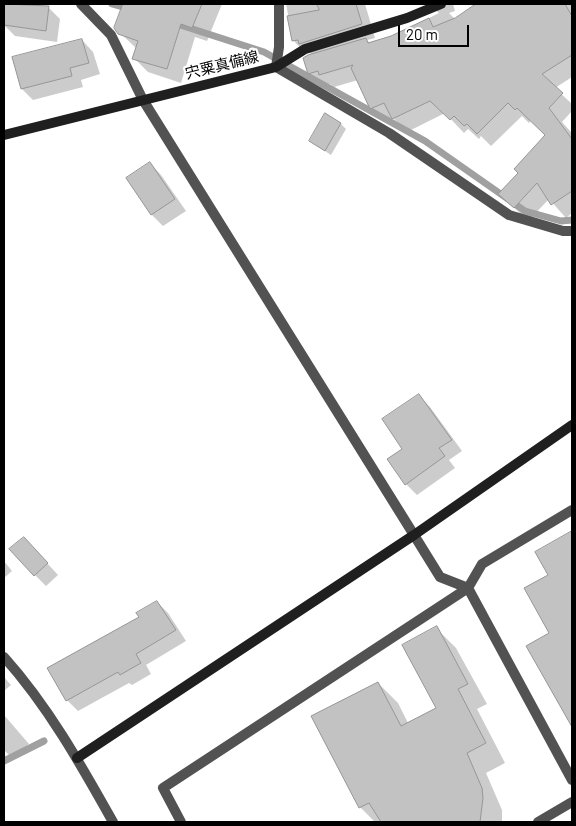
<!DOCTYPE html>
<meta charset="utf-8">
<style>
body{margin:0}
#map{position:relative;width:576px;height:826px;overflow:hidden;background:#fff;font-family:Barlow,sans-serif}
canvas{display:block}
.frame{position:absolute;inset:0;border:5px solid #000;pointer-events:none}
.scale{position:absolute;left:398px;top:25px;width:71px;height:22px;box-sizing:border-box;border:2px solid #000;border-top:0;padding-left:6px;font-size:15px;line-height:18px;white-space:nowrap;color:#000;-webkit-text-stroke:4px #fff;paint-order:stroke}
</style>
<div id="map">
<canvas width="576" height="826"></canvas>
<div class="frame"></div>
<div class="scale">20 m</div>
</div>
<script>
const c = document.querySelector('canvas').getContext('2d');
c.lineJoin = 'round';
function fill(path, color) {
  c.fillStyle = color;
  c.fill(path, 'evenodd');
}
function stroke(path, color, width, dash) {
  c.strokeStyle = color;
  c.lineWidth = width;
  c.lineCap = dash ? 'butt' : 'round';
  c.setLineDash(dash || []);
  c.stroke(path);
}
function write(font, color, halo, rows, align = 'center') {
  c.font = font + ' Barlow,"Noto Sans JP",sans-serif';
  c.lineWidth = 4.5;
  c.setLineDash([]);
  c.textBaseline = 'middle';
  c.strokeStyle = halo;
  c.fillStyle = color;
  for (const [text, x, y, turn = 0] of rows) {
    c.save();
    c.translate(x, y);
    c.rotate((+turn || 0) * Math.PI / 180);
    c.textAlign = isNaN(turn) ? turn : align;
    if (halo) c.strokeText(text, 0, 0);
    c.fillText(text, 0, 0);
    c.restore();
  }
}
fill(new Path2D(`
 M 6,4 L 37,4 L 36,6 L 49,8 L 60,19 L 57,42 L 15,36 L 4,25 Z
 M 124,4 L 222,4 L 207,41 L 195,37 L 181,83 L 148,72 L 134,58 L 137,49 L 115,28 Z
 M 286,4 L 365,4 L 375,38 L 367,40 L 370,43 L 391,37 L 439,13 L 429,4 L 453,4 L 455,11 L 449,13 L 455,19 L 484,4 L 572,4 L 572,77 L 555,88 L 572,104 L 572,111 L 562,122 L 572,133 L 572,213 L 566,218 L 549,199 L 528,221 L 500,194 L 520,173 L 547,135 L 531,120 L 529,123 L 522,116 L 491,146 L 481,136 L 479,139 L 468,129 L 464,133 L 445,113 L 407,132 L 393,118 L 385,122 L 371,109 L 358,80 L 334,87 L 330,84 L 322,87 L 309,73 L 313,56 L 310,53 L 306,54 L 293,40 Z
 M 82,40 L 93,52 L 100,74 L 81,80 L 83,87 L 33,100 L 22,89 Z
 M 341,124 L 346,129 L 331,155 L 310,141 Z
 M 150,163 L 161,175 L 186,211 L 163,226 L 152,215 L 128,179 Z
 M 419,396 L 430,407 L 462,451 L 449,460 L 455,468 L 417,495 L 406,484 L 404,449 Z
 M 572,532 L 572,724 L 528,646 L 550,633 L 550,575 L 537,552 Z
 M 35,550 L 58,575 L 46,586 L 35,575 Z
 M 4,561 L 12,571 L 4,578 Z
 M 157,602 L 168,613 L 186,641 L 146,665 L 151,674 L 132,685 L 129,683 L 78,711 L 67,700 L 140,617 Z
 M 436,628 L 456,648 L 487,704 L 477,709 L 505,763 L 486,773 L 502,810 L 502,822 L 375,822 L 360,807 L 378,683 L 398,703 L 408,723 L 438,708 Z
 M 4,677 L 11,685 L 4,691 Z
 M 4,715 L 29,744 L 12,758 L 4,750 Z`), '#0003');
stroke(new Path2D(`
 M 112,4 L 130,9
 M 174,23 L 264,52 L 425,141 L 525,211 L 561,221 L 572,220
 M 4,761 L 44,741`), '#a0a0a0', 7);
const building = new Path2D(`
 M 5,4 L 49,6 L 46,31 L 4,25 Z
 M 123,4 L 202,4 L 192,28 L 181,24 L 167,69 L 132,59 L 138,41 L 118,34 L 114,28 Z
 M 317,4 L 356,4 L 362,24 L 299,44 L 298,40 L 292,41 L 287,16 L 319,10 Z
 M 476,4 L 565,4 L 572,16 L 572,55 L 542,74 L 563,93 L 549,108 L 572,139 L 572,191 L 551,205 L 537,183 L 514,208 L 498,194 L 518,173 L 514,169 L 545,135 L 517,108 L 515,110 L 508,103 L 477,134 L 467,124 L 464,126 L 454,116 L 450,120 L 430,101 L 392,119 L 384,103 L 370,109 L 351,68 L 353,65 L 319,75 L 318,71 L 308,74 L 303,58 L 308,55 L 366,38 L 368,43 L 391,36 L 429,18 L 433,27 L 455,18 Z
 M 82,39 L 89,63 L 70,68 L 72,76 L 21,89 L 12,57 Z
 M 325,113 L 341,123 L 325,151 L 309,141 Z
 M 150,162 L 175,199 L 151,215 L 126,178 Z
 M 419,394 L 452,440 L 439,448 L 445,456 L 405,485 L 387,459 L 402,449 L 382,419 Z
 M 572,531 L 572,727 L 526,646 L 549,633 L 524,588 L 548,575 L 535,552 Z
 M 24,537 L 48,563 L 34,576 L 9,549 Z
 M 157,601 L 176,630 L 136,654 L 141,663 L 120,675 L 118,672 L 66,701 L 47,668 L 139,617 L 136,613 Z
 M 437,626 L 468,684 L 458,689 L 486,743 L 467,753 L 482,788 L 483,798 L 480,822 L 381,822 L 369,803 L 359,808 L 311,716 L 378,682 L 401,726 L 436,708 L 402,645 Z`);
fill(building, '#c2c2c2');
stroke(building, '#969696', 1);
stroke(new Path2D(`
 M 414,535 L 440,577 L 468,588 L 572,780
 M 181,822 L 163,788 L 468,588 L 482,564 L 572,510
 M 538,822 L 572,802`), '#525252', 10);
stroke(new Path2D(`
 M 81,4 L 111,35 L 143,100 L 414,535
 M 279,4 L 279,47 L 276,67 L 389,133 L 509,215 L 563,231 L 572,231
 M 4,657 C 48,706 81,765 113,822`), '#525252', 10);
stroke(new Path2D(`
 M 4,135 L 276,67 L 305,49 L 407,18 L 441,4
 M 77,758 L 414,535 L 572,425`), '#1f1f1f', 10);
write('15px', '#000', '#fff', [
 ["宍粟真備線",222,65,-14]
]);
</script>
